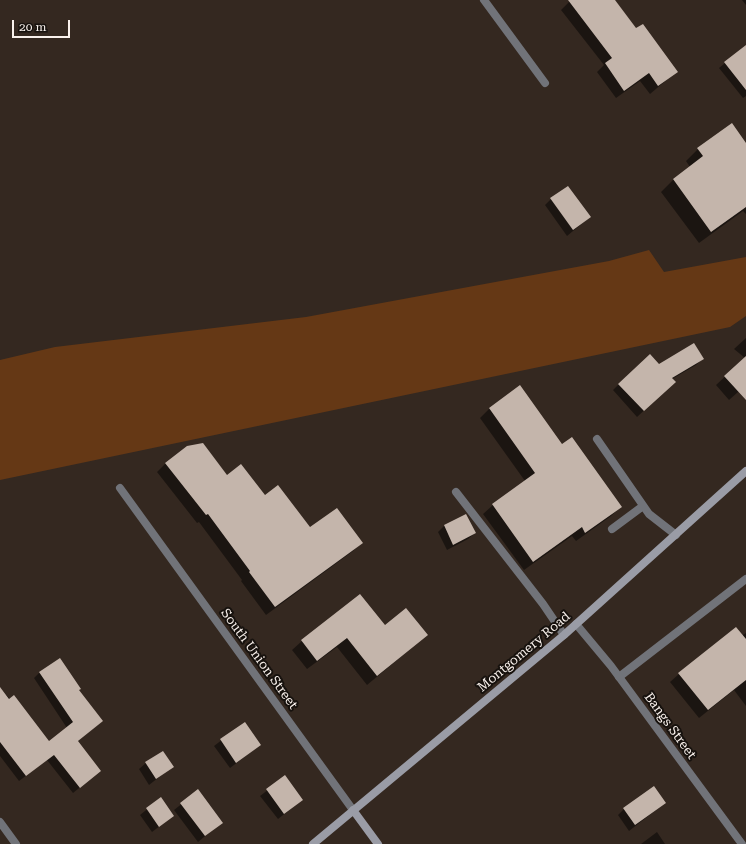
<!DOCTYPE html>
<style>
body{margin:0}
#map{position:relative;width:746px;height:844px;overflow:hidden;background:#342820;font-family:"Roboto Serif",serif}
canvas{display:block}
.scale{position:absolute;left:12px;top:20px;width:58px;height:18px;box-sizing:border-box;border:2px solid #f9f1ec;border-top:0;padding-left:5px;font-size:12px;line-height:14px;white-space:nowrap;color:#f9f1ec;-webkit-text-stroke:3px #17120e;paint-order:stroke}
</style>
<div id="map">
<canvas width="746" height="844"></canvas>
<div class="scale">20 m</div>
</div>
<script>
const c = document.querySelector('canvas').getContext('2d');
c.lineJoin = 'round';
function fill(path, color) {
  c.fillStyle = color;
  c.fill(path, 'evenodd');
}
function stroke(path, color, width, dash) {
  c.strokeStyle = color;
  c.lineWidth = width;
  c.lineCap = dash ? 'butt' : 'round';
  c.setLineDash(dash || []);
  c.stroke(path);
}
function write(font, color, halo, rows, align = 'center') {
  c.font = font + ' "Roboto Serif",serif';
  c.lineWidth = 4;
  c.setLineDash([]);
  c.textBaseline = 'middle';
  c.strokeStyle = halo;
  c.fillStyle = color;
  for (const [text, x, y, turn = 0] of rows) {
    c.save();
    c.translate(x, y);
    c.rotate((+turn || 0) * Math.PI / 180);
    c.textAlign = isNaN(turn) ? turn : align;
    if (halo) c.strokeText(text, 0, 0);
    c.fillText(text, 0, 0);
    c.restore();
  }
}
fill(new Path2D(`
 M 649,250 L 664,272 L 746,257 L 746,316 L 730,327 L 0,480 L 0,360 L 55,347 L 306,317 L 609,261 Z`), '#653815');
fill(new Path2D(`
 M 571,0 L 613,0 L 636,30 L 676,72 L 650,94 L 640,81 L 616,98 L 597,72 L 604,65 L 561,10 Z
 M 742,0 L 746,0 L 746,5 Z
 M 746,46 L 746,96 L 743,98 L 719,68 Z
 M 746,144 L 746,214 L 743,211 L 699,243 L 661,192 L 673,180 L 690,167 L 686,161 L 698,149 Z
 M 551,199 L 590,217 L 567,236 L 545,205 Z
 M 746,338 L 746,385 L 729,400 L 716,385 L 745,358 L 734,349 Z
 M 702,359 L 696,365 L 672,379 L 668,388 L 637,417 L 613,390 L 619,384 L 659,365 Z
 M 490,408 L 562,445 L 620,507 L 611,516 L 576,541 L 572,536 L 524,570 L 483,514 L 493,505 L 525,481 L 480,418 Z
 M 166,463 L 227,476 L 265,496 L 310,529 L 361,543 L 353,551 L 266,615 L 241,581 L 242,580 L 199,522 L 197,523 L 157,472 Z
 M 465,515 L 475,533 L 468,539 L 447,550 L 438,532 L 444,526 Z
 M 384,627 L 427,635 L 367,685 L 337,647 L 307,669 L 292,650 L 302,641 Z
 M 746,633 L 746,706 L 734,690 L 699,718 L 670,682 L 679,674 Z
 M 40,672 L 78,690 L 102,721 L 77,742 L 100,771 L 73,793 L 47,760 L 19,781 L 0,756 L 0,688 L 49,742 L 67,728 L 34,678 Z
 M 244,723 L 260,745 L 230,768 L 214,746 Z
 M 146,763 L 172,767 L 149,785 L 139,769 Z
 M 285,777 L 302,800 L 278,819 L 260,796 Z
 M 198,791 L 222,822 L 198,842 L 174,810 Z
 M 161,798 L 173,816 L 152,832 L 140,815 Z
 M 665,803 L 629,831 L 618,815 L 624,809 Z
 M 657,832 L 665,844 L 641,844 Z`), '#0007');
fill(new Path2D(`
 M 568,0 L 615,0 L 636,28 L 643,24 L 678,72 L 658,86 L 649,73 L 624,91 L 605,63 L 612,58 Z
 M 746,45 L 746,90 L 724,62 Z
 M 732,123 L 746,143 L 746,207 L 711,232 L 673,179 L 703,156 L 697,148 Z
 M 568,186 L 591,217 L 573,230 L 550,198 Z
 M 694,343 L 704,359 L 672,378 L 676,382 L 644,411 L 618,384 L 650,354 L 659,364 Z
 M 746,356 L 746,400 L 724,376 Z
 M 520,385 L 562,444 L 572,437 L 622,507 L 585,533 L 582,527 L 533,562 L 492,504 L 535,473 L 489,408 Z
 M 203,443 L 227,475 L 241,464 L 265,495 L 278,485 L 310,527 L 337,508 L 363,543 L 275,607 L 249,572 L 250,571 L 208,514 L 206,515 L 165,463 L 187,446 Z
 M 466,514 L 476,533 L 453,545 L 444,525 Z
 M 360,594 L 385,625 L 406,608 L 428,635 L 377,676 L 347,638 L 317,661 L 301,640 Z
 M 736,627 L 746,639 L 746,680 L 708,710 L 678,673 Z
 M 60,658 L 81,689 L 79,690 L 103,721 L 78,741 L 101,771 L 80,788 L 54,755 L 26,776 L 0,742 L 0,687 L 9,699 L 14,695 L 49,741 L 73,722 L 39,672 Z
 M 245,722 L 261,745 L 236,763 L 220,739 Z
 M 163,751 L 174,767 L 156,779 L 145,762 Z
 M 285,775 L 303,800 L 284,814 L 266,789 Z
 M 654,786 L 666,803 L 635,825 L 623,808 Z
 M 198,789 L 223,823 L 205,836 L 180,803 Z
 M 161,797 L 174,816 L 159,827 L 146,808 Z`), '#c4b5ab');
stroke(new Path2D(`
 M 597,439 L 649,514 L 676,535
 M 456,492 L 543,604 L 564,635
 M 612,529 L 643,506
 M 619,677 L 746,579`), '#717379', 8);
stroke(new Path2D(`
 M 484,0 L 545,83
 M 120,488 L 353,810
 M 576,624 L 611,666 L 742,844
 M 0,822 L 16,844`), '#717379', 8);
stroke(new Path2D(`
 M 353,810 L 378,844
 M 313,844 L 564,635 L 746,471`), '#9a9ca6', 8);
write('13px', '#f9f1ec', '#17120e', [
 ["Montgomery Road",524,652,-40],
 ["South Union Street",259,659,54],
 ["Bangs Street",670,726,54]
]);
</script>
